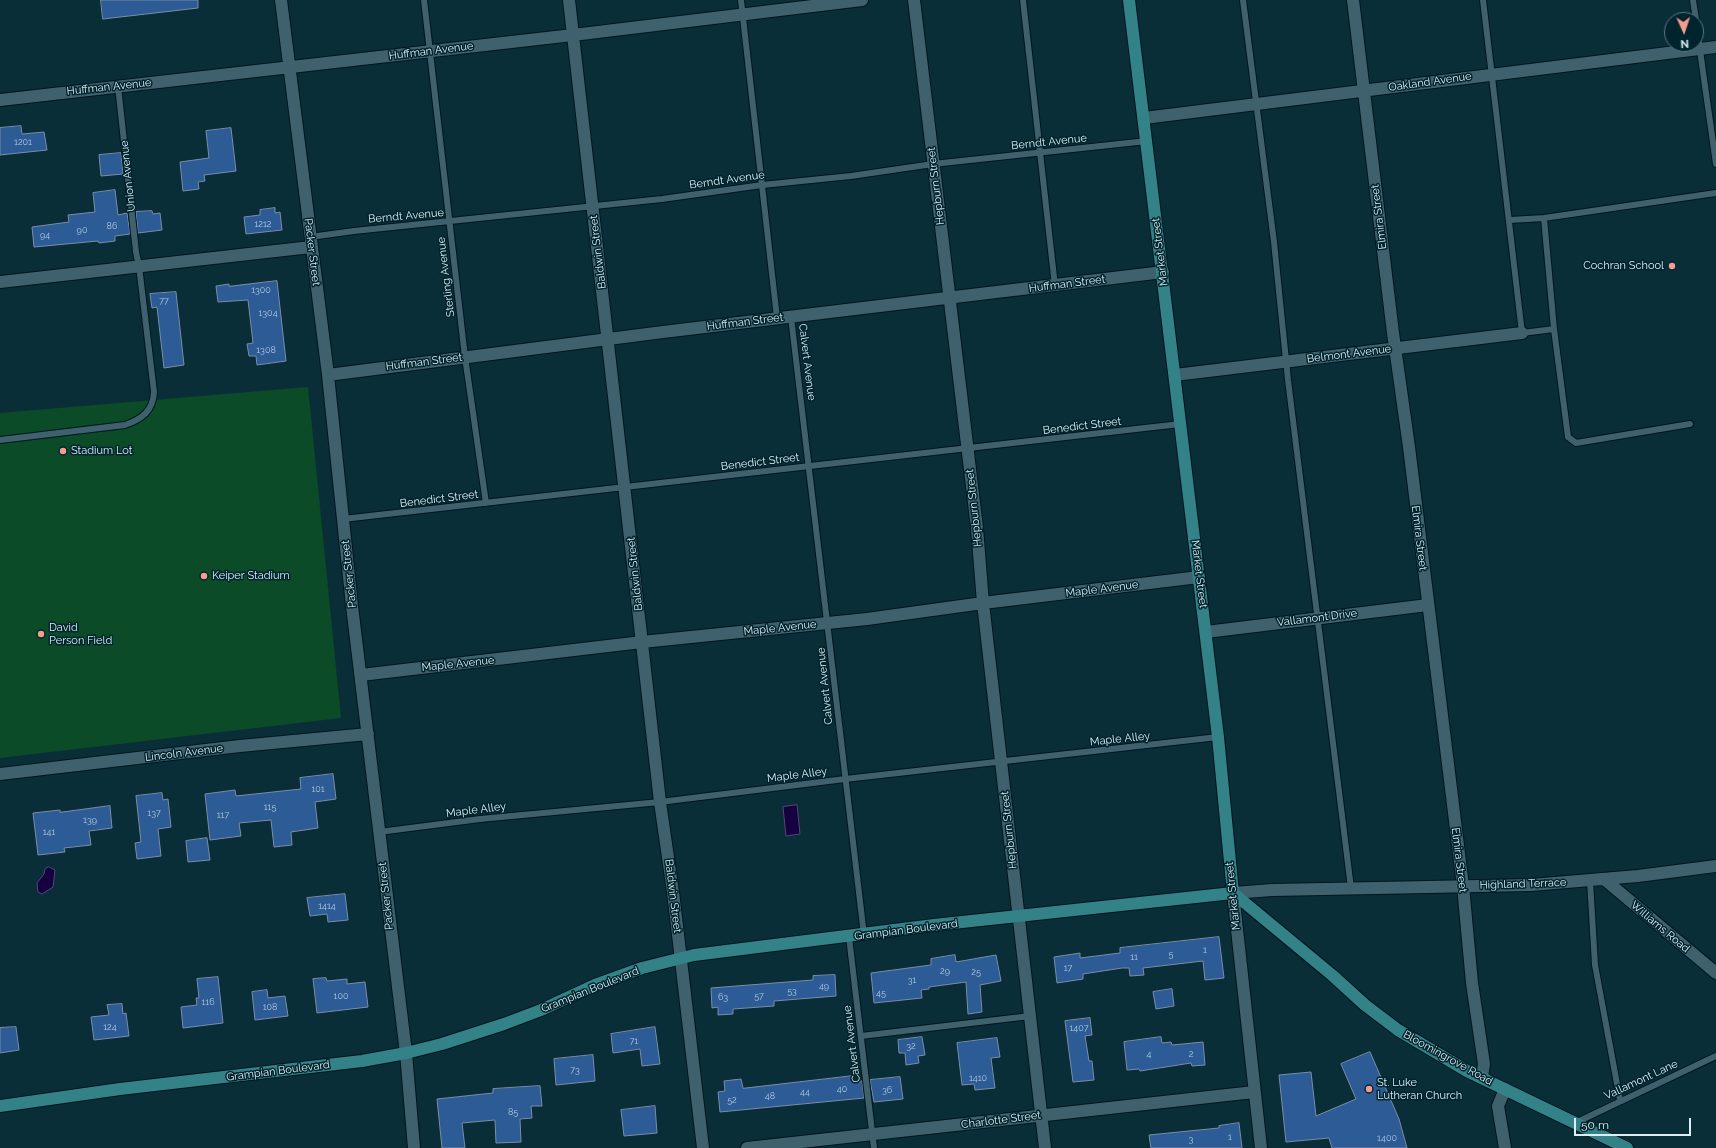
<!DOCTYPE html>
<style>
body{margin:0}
#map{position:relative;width:1716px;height:1148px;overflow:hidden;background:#0a2e38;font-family:Raleway,sans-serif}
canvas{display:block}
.north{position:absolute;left:1664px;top:12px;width:40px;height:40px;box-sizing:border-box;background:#00242e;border:1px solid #58757e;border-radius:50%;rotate:177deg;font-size:11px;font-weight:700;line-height:16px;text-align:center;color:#dbeef5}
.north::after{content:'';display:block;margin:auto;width:14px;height:18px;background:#f49d8d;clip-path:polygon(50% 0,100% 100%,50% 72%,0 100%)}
.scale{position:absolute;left:1574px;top:1118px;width:117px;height:18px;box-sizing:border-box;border:2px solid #dbeef5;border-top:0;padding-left:5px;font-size:12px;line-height:14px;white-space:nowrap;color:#dbeef5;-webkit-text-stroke:3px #00242e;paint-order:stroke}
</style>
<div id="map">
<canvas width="1716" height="1148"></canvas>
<div class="north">N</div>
<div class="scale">50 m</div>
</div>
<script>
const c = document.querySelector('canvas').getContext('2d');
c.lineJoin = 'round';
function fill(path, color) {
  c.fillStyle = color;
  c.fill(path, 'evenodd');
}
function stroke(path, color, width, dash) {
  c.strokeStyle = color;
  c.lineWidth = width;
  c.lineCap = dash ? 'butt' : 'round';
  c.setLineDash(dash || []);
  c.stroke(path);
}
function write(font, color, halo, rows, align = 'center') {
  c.font = font + ' Raleway,sans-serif';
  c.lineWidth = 3;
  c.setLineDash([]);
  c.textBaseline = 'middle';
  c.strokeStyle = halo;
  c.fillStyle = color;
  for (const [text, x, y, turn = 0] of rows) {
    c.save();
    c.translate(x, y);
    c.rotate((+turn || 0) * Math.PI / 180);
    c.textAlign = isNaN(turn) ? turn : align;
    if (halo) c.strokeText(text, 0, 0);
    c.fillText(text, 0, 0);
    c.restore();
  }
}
fill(new Path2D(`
 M 308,387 L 341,718 L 0,758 L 0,413 Z`), '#0b4b28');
const water = new Path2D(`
 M 797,805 L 800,834 L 786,836 L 783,807 Z
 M 49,867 L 55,870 L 53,887 L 42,894 L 38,892 L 37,883 L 44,874 L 45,869 Z`);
fill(water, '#16003f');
stroke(water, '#514776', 1);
const building = new Path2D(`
 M 101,0 L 198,0 L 198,8 L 103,19 Z
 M 21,126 L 22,134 L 44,132 L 47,150 L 0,155 L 0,128 Z
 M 231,128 L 236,171 L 204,175 L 205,181 L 198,182 L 199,189 L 183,191 L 180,162 L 209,158 L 206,131 Z
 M 121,153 L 123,174 L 101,176 L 99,155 Z
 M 115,190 L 118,215 L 127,213 L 130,234 L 115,236 L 115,241 L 99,243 L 98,241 L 34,247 L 32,227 L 69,222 L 68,215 L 95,212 L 93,193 Z
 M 275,208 L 275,213 L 280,212 L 282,230 L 246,234 L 244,217 L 260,215 L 260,210 Z
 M 152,211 L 153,214 L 160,213 L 162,230 L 138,233 L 136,212 Z
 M 277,281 L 286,361 L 257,365 L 256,356 L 249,356 L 247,344 L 253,343 L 248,300 L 218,302 L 216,286 L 229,284 L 229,286 Z
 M 176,292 L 184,365 L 164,368 L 157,307 L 152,308 L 150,294 Z
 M 333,774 L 336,799 L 315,802 L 318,828 L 291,832 L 292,845 L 274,847 L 271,820 L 239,823 L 241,836 L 210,840 L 205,794 L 235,790 L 236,796 L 301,789 L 300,778 Z
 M 162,793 L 163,800 L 168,799 L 171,827 L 158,829 L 161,856 L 137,859 L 135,843 L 141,842 L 136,796 Z
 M 110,806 L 112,828 L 89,831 L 91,845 L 64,848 L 65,852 L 38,855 L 33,813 L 60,810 L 60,812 Z
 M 207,838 L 210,860 L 188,862 L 186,841 Z
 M 345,894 L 348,920 L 328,922 L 327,914 L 310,916 L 307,898 Z
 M 1219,937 L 1224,978 L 1205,980 L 1203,961 L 1143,968 L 1144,975 L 1130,976 L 1129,968 L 1122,968 L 1083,974 L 1083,979 L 1057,983 L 1054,957 L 1080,953 L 1080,958 L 1120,953 L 1120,948 Z
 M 955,955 L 956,962 L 996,955 L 1001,981 L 980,985 L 982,1012 L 968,1014 L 966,982 L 929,987 L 929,989 L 921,990 L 922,998 L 874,1003 L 871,973 L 931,965 L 931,959 Z
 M 835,975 L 836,996 L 774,1001 L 774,1006 L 733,1009 L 733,1014 L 718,1015 L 718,1007 L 712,1008 L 711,988 L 813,980 L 813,976 Z
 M 218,977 L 223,1023 L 183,1028 L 181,1007 L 197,1005 L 196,998 L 199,998 L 197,979 Z
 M 326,978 L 327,981 L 347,979 L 347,984 L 365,982 L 368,1007 L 317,1013 L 313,979 Z
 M 1172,989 L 1174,1006 L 1156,1009 L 1153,992 Z
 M 267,990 L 268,998 L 285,996 L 288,1016 L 255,1020 L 252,992 Z
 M 122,1004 L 123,1014 L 126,1013 L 129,1036 L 94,1040 L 91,1017 L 109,1015 L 107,1005 Z
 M 1090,1018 L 1092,1035 L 1085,1036 L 1089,1061 L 1092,1061 L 1094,1080 L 1073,1082 L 1065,1021 Z
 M 16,1027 L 19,1050 L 0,1053 L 0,1028 Z
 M 655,1027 L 660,1064 L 642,1066 L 640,1049 L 613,1053 L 611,1034 Z
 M 922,1037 L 925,1055 L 918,1056 L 919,1063 L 906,1065 L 905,1053 L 899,1053 L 898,1040 Z
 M 1161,1037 L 1162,1043 L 1171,1042 L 1172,1045 L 1203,1042 L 1205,1065 L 1192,1066 L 1191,1063 L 1140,1071 L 1139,1069 L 1127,1070 L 1124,1042 Z
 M 997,1038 L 1000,1057 L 991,1058 L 995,1088 L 975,1090 L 974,1084 L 962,1085 L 957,1043 Z
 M 1370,1052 L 1399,1119 L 1407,1148 L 1332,1148 L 1329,1138 L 1286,1142 L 1279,1075 L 1311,1072 L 1316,1116 L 1356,1099 L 1341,1064 Z
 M 593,1055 L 595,1081 L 556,1085 L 554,1059 Z
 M 853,1076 L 854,1082 L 862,1081 L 864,1098 L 720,1112 L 718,1092 L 725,1091 L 724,1081 L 741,1079 L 743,1088 Z
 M 900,1077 L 903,1099 L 874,1102 L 870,1080 Z
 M 540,1086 L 542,1106 L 531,1106 L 532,1118 L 520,1119 L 521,1142 L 496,1143 L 495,1120 L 462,1123 L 465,1148 L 442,1148 L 437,1099 L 493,1093 L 493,1089 Z
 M 655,1106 L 657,1133 L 624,1136 L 621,1110 Z
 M 1239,1123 L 1242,1148 L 1151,1148 L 1149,1135 L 1219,1128 L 1219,1126 Z`);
fill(building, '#2c5b96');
stroke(building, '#7a8da6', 1);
const lane = new Path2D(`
 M 424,0 L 465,357 L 486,503
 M 741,0 L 777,318
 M 1023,0 L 1055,286
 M 1243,0 L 1274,242 L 1288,380 L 1351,888
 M 1483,0 L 1522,333 L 1554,329
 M 1693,0 L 1696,20
 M 1696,22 L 1716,164
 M 1544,218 L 1554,329 L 1568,437 L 1576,443 L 1690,424
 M 1510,220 L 1544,218 L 1716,193
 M 310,237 L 354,231 L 662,199 L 762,185 L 851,176 L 933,164 L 1147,141
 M 791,317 L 864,935
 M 0,440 L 125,425 C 142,419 153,411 154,392 L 139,266 L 136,252 L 118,86
 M 343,519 L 1180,424
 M 379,832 L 480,819 L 660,802 L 845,779 L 1218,737
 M 1590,881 L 1595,965 L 1620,1100
 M 849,937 L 874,1148
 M 861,1036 L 1030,1016
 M 1575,1123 L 1716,1056`);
const street = new Path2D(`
 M 281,0 L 328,375 L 352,606 L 406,1053 L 414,1148
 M 569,0 L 660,802 L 673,892 L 703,1148
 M 914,0 L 977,528 L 983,603 L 1045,1148
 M 1353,0 L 1393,333 L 1409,447 L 1463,886 L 1472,983 L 1484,1064 L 1482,1077
 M 0,100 L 573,35 L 862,0
 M 1144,118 L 1716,47
 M 0,282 L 311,247
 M 328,375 L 663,332 L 1163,272
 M 1175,375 L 1522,333
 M 1206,632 L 1428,605
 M 361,675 L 642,642 L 867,619 L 983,603 L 1199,577
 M 0,774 L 240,746 L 368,734
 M 1604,879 L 1716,973
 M 1505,1089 L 1498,1106 L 1505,1148
 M 747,1148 L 1254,1092
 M 1261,1148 L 1233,893 L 1272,890 L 1531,885 L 1638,876 L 1716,866`);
const secondary = new Path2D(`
 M 1129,0 L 1218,737 L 1233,893
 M 1233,893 L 1332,975 L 1365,1005 L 1398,1030 L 1467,1071 L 1627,1148
 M 0,1106 L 120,1089 L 362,1061 L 406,1053 L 442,1044 L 504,1024 L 541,1010 L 595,985 L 642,968 L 694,955 L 934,925 L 1233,893`);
stroke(lane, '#00151d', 8);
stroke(street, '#00151d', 14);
stroke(secondary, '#00151d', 14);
stroke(lane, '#3e616d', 6);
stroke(street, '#3e616d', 12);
stroke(secondary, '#328287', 12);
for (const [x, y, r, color] of [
 [1672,266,4,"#f49d8d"],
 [63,451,4,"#f49d8d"],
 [204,576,4,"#f49d8d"],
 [41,634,4,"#f49d8d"],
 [1369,1089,4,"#f49d8d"]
]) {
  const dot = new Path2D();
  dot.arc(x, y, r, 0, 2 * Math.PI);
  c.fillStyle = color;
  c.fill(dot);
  stroke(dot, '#00242e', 1.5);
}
write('9px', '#afc9dd', null, [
 ["1201",23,142],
 ["1212",263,224],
 ["86",112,226],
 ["90",82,230],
 ["94",45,235],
 ["1300",261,290],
 ["77",164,301],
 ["1304",268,313],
 ["1308",266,350],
 ["101",318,789],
 ["115",270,807],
 ["137",154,813],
 ["117",223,815],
 ["139",90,820],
 ["141",49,832],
 ["1414",327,906],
 ["1",1205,950],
 ["5",1171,954],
 ["11",1134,957],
 ["17",1068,968],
 ["29",945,971],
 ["25",976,972],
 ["31",912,980],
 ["49",824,986],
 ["53",792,991],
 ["45",881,993],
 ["100",341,996],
 ["57",759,996],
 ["63",723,997],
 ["116",208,1002],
 ["108",270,1007],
 ["124",110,1027],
 ["1407",1079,1028],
 ["71",634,1041],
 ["32",911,1046],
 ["4",1149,1054],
 ["2",1191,1054],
 ["73",575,1070],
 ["1410",978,1078],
 ["40",842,1089],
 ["36",887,1090],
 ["44",805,1092],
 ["48",770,1096],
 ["52",732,1100],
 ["85",513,1112],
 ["1",1230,1137],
 ["1400",1387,1138],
 ["3",1191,1139]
]);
write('11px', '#dbeef5', '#00242e', [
 ["Huffman Avenue",431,51,-7],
 ["Oakland Avenue",1430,82,-8],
 ["Huffman Avenue",109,87,-6],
 ["Berndt Avenue",1049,142,-6],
 ["Union Avenue",128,176,-96],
 ["Berndt Avenue",727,180,-8],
 ["Hepburn Street",936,186,-97],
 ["Berndt Avenue",406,216,-5],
 ["Elmira Street",1379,217,-97],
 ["Packer Street",312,252,83],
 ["Baldwin Street",598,252,-97],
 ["Market Street",1160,252,-97],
 ["Sterling Avenue",446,277,-97],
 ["Huffman Street",1067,284,-7],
 ["Huffman Street",745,322,-7],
 ["Belmont Avenue",1349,354,-7],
 ["Huffman Street",424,362,-7],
 ["Calvert Avenue",807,362,83],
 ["Benedict Street",1082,426,-7],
 ["Benedict Street",760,462,-7],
 ["Benedict Street",439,499,-7],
 ["Hepburn Street",974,508,-96],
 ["Elmira Street",1419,538,83],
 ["Packer Street",349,574,-96],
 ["Baldwin Street",635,574,-96],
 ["Market Street",1199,574,83],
 ["Maple Avenue",1102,589,-7],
 ["Vallamont Drive",1317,618,-7],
 ["Maple Avenue",780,628,-6],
 ["Maple Avenue",458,664,-6],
 ["Calvert Avenue",825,686,-96],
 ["Maple Alley",1120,739,-6],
 ["Lincoln Avenue",184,753,-7],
 ["Maple Alley",797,775,-7],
 ["Maple Alley",476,810,-7],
 ["Hepburn Street",1009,830,-96],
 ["Elmira Street",1459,860,83],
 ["Highland Terrace",1523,884,-2],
 ["Packer Street",386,896,-96],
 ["Baldwin Street",673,896,83],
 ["Market Street",1233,896,-96],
 ["Williams Road",1660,927,40],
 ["Grampian Boulevard",906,930,-7],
 ["Grampian Boulevard",590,990,-22],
 ["Calvert Avenue",852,1044,-97],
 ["Bloomingrove Road",1448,1058,29],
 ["Grampian Boulevard",278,1071,-7],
 ["Vallamont Lane",1641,1080,-25],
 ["Charlotte Street",1001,1120,-7]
]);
write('11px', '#dbeef5', '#00242e', [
 ["Cochran School",1664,266,"right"],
 ["Stadium Lot",71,451],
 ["Keiper Stadium",212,576],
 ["David",49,628],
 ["Person Field",49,641],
 ["St. Luke",1377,1083],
 ["Lutheran Church",1377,1096]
], 'left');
</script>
